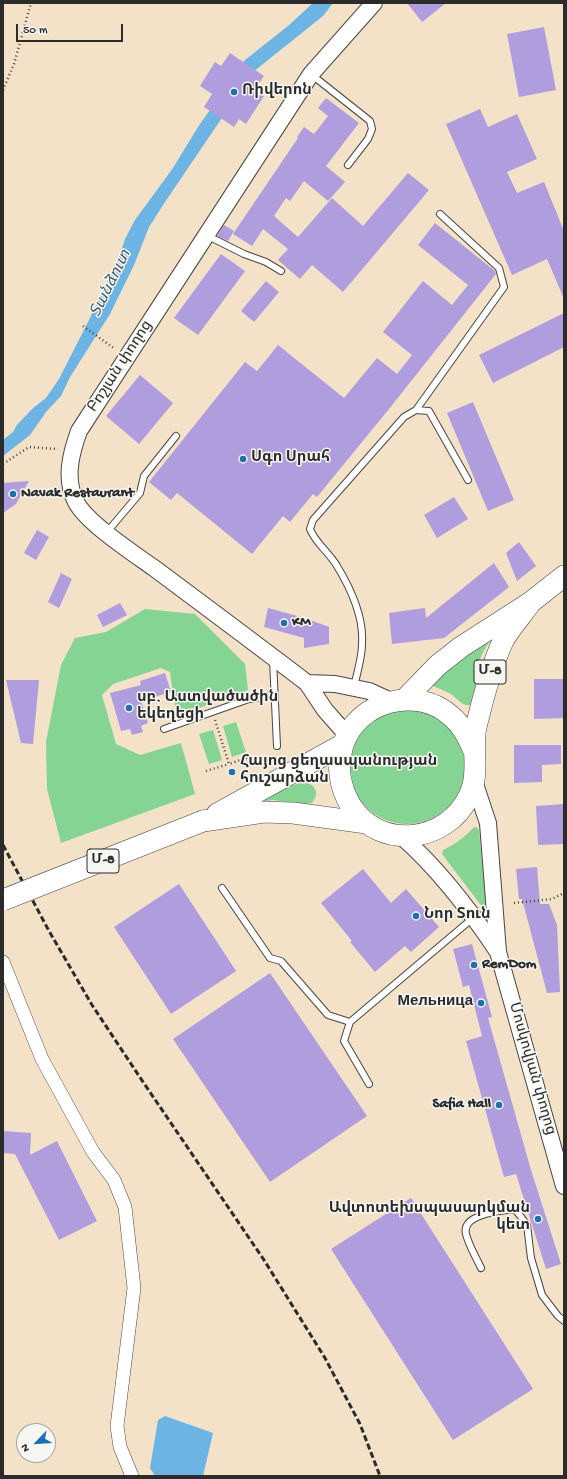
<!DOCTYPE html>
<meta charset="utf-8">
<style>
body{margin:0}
#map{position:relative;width:567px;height:1479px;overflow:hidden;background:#f3e1c8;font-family:"Gochi Hand",sans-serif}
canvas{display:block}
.frame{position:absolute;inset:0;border:4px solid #2b2b2b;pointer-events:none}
.north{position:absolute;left:16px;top:1423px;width:40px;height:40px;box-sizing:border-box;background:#f6f6f2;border:1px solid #a5a5a2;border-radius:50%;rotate:245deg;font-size:11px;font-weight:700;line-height:16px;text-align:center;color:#2b2b2b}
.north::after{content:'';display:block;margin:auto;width:14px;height:18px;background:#1f6fb2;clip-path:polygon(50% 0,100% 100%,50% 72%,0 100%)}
.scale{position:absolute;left:16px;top:24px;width:107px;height:18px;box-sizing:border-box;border:2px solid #2b2b2b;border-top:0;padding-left:5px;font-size:12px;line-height:14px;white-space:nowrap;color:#2b2b2b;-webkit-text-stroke:3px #f6f6f2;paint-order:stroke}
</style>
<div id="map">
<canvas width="567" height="1479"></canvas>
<div class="frame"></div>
<div class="north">N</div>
<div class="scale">50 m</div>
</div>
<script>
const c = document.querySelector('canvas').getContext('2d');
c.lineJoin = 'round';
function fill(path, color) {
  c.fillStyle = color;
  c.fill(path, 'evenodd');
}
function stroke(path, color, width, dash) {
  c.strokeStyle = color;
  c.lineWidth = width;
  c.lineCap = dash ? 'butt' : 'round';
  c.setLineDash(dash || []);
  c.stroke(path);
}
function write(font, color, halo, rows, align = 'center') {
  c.font = font + ' "Gochi Hand","Noto Sans Armenian",sans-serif';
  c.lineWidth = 3;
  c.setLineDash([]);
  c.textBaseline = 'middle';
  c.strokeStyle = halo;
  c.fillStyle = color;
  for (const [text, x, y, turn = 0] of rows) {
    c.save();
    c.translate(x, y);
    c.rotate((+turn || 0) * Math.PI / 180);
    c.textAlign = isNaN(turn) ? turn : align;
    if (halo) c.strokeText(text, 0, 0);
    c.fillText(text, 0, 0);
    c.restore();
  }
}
fill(new Path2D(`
 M 145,609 L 195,614 L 245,664 L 248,690 L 183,714 L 175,707 L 170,672 L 161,668 L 113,684 L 102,695 L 116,744 L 140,755 L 181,743 L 195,794 L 61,843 L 47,789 L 46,742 L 61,665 L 75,638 L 106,632 Z
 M 495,634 C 485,648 479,656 476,674 C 474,684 478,696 472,705 C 461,707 458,698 449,693 C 443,690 437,688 431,685 L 430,682 Z
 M349 766a58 58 0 1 1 116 0a58 58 0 1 1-116 0Z
 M 236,722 L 246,752 L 232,757 L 223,726 Z
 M 213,730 L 222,760 L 209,764 L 199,734 Z
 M 304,781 C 316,786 320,792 312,803 L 305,804 L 273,800 L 254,803 L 271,794 Z
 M 476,827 L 479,830 L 486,904 L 483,908 L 442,854 L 443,850 C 454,845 465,837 473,828 Z`), '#85d494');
fill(new Path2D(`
 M 313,3 L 333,3 L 323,16 L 253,72 L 165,202 L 149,227 L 134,265 L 110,314 L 70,377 L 61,396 L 46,412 L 30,435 L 3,456 L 3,440 L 13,432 L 17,425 L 32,409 L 46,398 L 59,379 L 88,322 L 119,257 L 125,239 L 135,220 L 173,168 L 198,127 L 240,67 L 245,60 L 288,26 Z
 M 165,1416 L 213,1433 L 203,1476 L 155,1476 L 150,1468 L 158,1420 Z`), '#6cb4e4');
fill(new Path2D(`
 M 407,3 L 446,3 L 422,22 Z
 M 544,27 L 556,90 L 519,97 L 507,34 Z
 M 230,53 L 264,76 L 255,89 L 264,96 L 246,124 L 239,119 L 234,127 L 204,107 L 212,94 L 200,86 L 215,62 L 221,66 Z
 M 326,98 L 359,123 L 326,166 L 345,182 L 328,201 L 304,181 L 290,201 L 286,198 L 274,216 L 298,237 L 332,198 L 363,226 L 408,173 L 429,190 L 343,292 L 312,265 L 300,279 L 278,260 L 288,249 L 263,229 L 252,246 L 233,234 L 298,138 L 297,137 L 304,127 L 314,134 L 328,116 L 318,108 Z
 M 480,109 L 488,127 L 517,114 L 537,159 L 507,172 L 517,193 L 544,182 L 564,231 L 564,299 L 547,259 L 512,275 L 446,124 Z
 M 435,223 L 495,271 L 496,274 L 389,409 L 317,497 L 313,494 L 290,522 L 283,516 L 252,554 L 177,493 L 171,500 L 149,482 L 245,362 L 257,371 L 278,345 L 344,398 L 377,358 L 397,374 L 412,355 L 383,332 L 423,281 L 452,305 L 468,285 L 418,245 Z
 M 224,225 L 234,231 L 228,241 L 217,236 Z
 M 221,254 L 245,271 L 198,335 L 174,318 Z
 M 266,281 L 279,292 L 254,322 L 241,311 Z
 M 564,313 L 564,347 L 493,383 L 479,355 Z
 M 140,375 L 173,403 L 139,444 L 106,416 Z
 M 473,402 L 514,500 L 488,511 L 447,413 Z
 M 29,481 L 16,504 L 3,513 L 3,483 Z
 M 454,497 L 468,519 L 437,538 L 424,515 Z
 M 37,530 L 49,537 L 36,560 L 24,553 Z
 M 519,542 L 536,566 L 517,581 L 506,553 Z
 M 494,563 L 509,587 L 444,638 L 392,644 L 389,613 L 425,608 L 426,618 Z
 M 61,573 L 72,579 L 59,608 L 48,602 Z
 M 120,603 L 127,615 L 103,627 L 97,615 Z
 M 268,608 L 305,618 L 329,627 L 329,644 L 304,648 L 304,638 L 264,627 Z
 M 165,673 L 171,692 L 141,701 L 148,723 L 141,726 L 143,732 L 132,735 L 130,729 L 121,731 L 110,693 L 141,685 L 140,681 Z
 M 534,679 L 564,679 L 564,718 L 534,719 Z
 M 6,680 L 39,680 L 33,744 L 21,743 Z
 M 514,745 L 561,745 L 561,764 L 542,765 L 542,782 L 514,783 Z
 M 564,804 L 564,844 L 538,845 L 536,806 Z
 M 537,867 L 540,904 L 549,904 L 557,925 L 560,992 L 547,993 L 522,899 L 519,899 L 516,869 Z
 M 363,869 L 391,903 L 406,889 L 439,927 L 411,952 L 405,946 L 375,972 L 350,942 L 352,941 L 321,903 Z
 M 179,884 L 236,971 L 171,1014 L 114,927 Z
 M 472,944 L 492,1017 L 488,1018 L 531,1170 L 561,1264 L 546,1269 L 516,1174 L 504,1177 L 466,1041 L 482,1036 L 469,985 L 463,987 L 453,949 Z
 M 270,973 L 367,1116 L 270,1182 L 173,1039 Z
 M 3,1131 L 31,1133 L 30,1155 L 57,1141 L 97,1221 L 59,1240 L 15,1154 L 3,1153 Z
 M 411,1198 L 533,1389 L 453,1440 L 331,1249 Z`), '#b09ddd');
const service = new Path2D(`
 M 312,75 L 370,121 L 372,129 L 368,139 L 348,165
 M 206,235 L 244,254 L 266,262 L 281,271
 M 416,410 L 504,287 L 499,268 L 440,214
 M 107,532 L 140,493 L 144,476 L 176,436
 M 273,660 L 277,746
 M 354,687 C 357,673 362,658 362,644 C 364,617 351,589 337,566 C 329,552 316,544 310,529 L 313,520 L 404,417 L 416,410 L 429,411 L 468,480
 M 164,729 L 249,699 L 275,695
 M 222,888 L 270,958 L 281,961 L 328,1015 L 350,1022
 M 369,1084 L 344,1041 L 350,1022 L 473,918
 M 481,1268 C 476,1257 469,1246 466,1234 C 461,1214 501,1211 515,1209 L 527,1225 L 531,1258 L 542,1295 L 558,1316 L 564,1321`);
const minor = new Path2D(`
 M 3,962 L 42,1059 L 93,1152 L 114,1180 L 125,1207 L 134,1288 L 117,1426 L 120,1447 L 132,1476`);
const tertiary = new Path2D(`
 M 307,683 L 335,684 L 369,691 L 391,701
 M 347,735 L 325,710 L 307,683 C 256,644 205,606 154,568 C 133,553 87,523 76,502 C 64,479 71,453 79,431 L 311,74 L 374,3
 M 474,781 L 488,823 L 498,952 L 564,1186
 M 401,836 C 439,869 470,910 498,952`);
const trunk = new Path2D(`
 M 404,700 L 438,665 L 461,647 L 531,602 L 564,576
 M 474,751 C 468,738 463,726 451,716 C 417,685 357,701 343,745 C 336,766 340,788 351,806 C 380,851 447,843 469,796 C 479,776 473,755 475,733 C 476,725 479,716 481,707 C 487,684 493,663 503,641 C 510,628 522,615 531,602
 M 217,814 L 342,745
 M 203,821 L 264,812 L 293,813 L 367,823`);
stroke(service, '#494643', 8);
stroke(minor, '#494643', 14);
stroke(tertiary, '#494643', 18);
stroke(trunk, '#494643', 22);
stroke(new Path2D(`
 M 3,90 L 14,64 L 31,3
 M 83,326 L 115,349
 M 3,464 L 29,447 L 58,449
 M 215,720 L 229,764 L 252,756
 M 206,771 L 229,764
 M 514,903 L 552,899 L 564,893`), '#494643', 2.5, [1, 3]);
stroke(service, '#fff', 6);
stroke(minor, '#fff', 13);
stroke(tertiary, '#fff', 16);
stroke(trunk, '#fff', 21);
stroke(new Path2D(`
 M 3,845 L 49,931 L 92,1005 L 139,1076 L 264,1260 L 325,1358 L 360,1424 L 380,1476`), '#2b2b2b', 3, [6, 3]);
const trunkBridge = new Path2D(`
 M 3,900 L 203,821`);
stroke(trunkBridge, '#494643', 22, []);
stroke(trunkBridge, '#fff', 21);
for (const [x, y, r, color] of [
 [234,92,4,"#1f6fb2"],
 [243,459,4,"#1f6fb2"],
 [13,494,4,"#1f6fb2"],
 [284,623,4,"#1f6fb2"],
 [129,708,4,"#1f6fb2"],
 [232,772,4,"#1f6fb2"],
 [416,916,4,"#1f6fb2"],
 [474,965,4,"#1f6fb2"],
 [481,1003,4,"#1f6fb2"],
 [499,1105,4,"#1f6fb2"],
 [538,1219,4,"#1f6fb2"]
]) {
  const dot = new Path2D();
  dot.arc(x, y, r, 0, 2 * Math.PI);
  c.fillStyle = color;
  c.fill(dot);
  stroke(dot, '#f6f6f2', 1.5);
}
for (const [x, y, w] of [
 [490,672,32],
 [103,861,32]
]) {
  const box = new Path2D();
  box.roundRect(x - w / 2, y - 12, w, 24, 3);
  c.fillStyle = '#f6f6f2';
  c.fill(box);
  stroke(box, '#2b2b2b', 1);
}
write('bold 14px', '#2b2b2b', null, [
 ["Մ-8",490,672],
 ["Մ-8",103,861]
]);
write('bold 15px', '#2b2b2b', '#f6f6f2', [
 ["Ռիվերոն",242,92],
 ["Սգո Սրահ",251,459],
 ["Navak Restaurant",21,494],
 ["KM",292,623],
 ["սբ. Աստվածածին",137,699],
 ["եկեղեցի",137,716],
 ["Հայոց ցեղասպանության",240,763],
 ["հուշարձան",240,780],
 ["Նոր Տուն",424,916],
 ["RemDom",482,965],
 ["Мельница",473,1003,"right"],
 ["Safia Hall",491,1105,"right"],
 ["Ավտոտեխսպասարկման",530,1210,"right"],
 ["կետ",530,1227,"right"]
], 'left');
write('15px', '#2b2b2b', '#f6f6f2', [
 ["Բոշյան փողոց",121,367,-57],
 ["Մոսկովյան փողոց",531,1069,74]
]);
write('italic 16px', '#425b6c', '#f6f6f2', [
 ["Տանձուտ",112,284,-64]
]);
</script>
